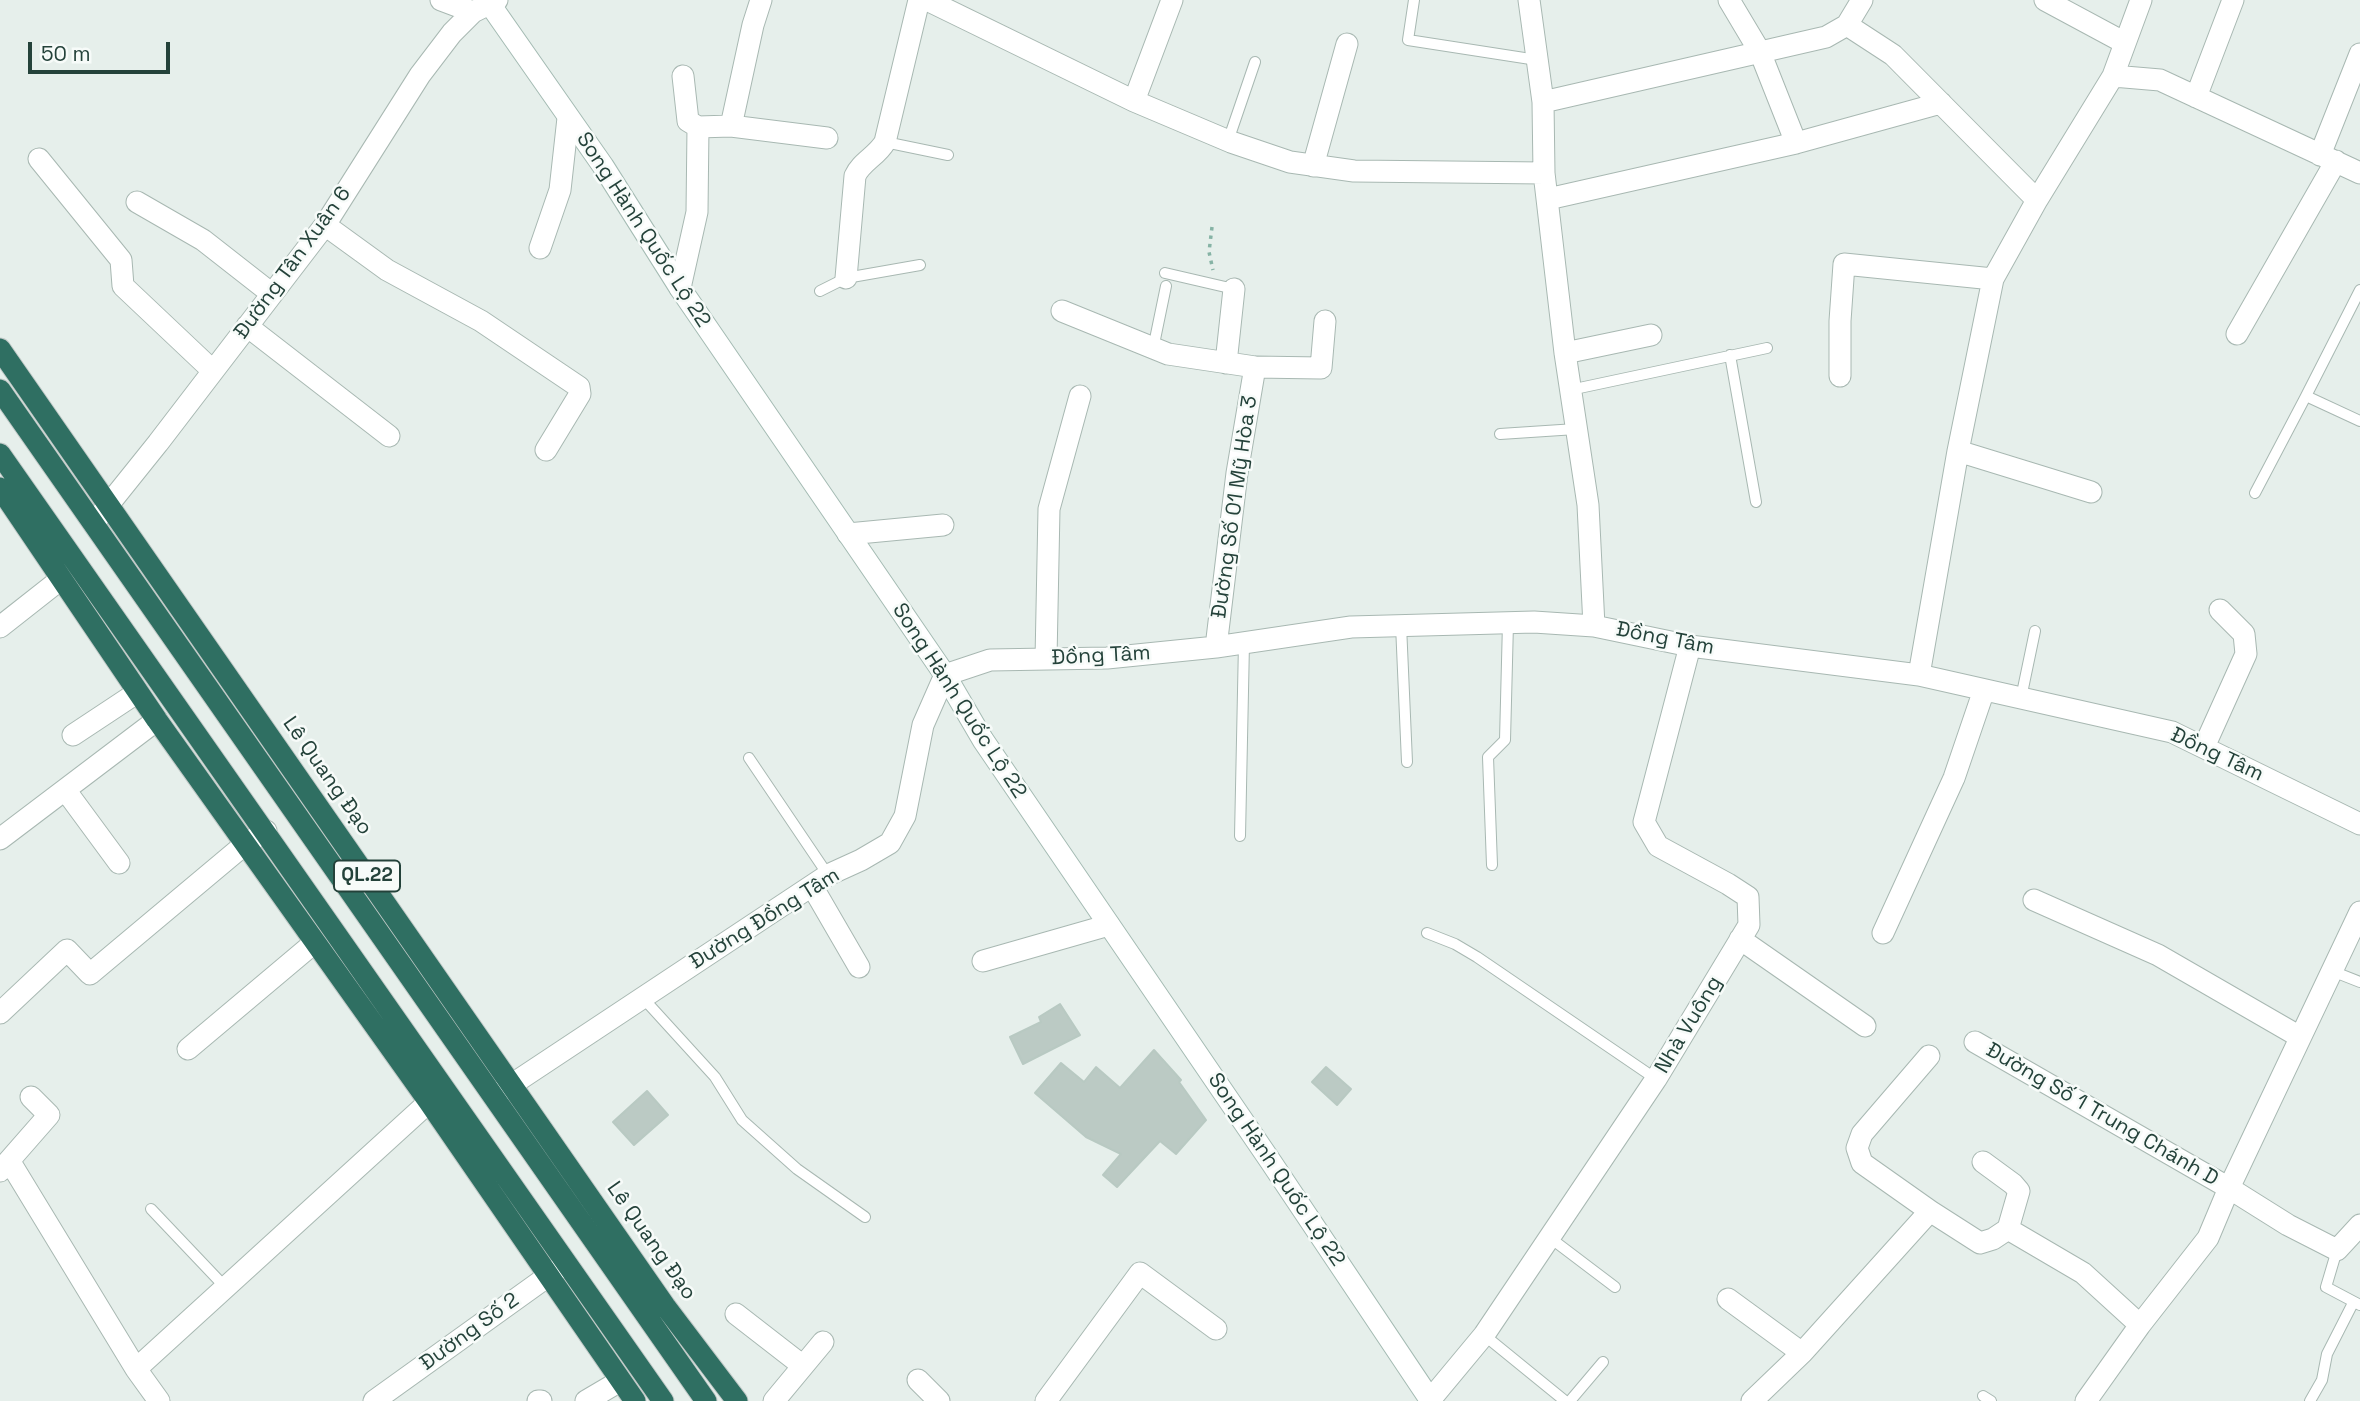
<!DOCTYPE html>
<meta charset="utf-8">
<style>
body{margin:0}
#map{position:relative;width:2360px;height:1401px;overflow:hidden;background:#e6efeb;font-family:"Space Grotesk",sans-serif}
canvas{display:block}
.scale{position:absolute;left:28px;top:42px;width:142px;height:32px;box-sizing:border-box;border:4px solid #24423a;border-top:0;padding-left:9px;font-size:21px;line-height:24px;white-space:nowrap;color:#24423a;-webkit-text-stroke:5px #f7fbf9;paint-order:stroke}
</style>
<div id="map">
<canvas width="2360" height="1401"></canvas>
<div class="scale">50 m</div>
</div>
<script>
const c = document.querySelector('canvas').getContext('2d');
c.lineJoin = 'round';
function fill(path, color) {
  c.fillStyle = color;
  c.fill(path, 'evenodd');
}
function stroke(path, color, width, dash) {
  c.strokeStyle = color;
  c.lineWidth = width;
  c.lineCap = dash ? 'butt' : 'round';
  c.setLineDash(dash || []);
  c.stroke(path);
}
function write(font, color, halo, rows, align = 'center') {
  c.font = font + ' "Space Grotesk",sans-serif';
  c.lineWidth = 5;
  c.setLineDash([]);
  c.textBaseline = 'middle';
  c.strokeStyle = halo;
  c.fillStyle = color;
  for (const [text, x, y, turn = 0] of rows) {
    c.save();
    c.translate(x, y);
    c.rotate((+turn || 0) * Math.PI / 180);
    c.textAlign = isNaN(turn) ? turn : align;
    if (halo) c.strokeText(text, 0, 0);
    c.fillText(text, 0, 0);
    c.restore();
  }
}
const building = new Path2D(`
 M 1060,1004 L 1080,1035 L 1023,1064 L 1010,1037 L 1041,1022 L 1039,1017 Z
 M 1154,1050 L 1181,1080 L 1179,1082 L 1206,1120 L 1176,1154 L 1160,1141 L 1117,1187 L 1103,1175 L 1121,1154 L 1086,1137 L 1035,1093 L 1061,1063 L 1084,1082 L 1096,1067 L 1120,1088 Z
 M 1326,1067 L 1351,1089 L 1337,1105 L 1312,1082 Z
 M 647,1091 L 668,1115 L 634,1145 L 613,1122 Z`);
fill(building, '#bbcac4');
stroke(building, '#b8c9c2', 2);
const lane = new Path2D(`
 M 1414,0 L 1408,40 L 1537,60
 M 1228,141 L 1255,62
 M 885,142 L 948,155
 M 1165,273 L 1234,289
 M 820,291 L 846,278 L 920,265
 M 1153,349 L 1166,286
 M 1730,355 L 1756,502
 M 1570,390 L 1767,348
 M 2306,396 L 2360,290
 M 1500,434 L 1576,429
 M 2255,493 L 2306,396 L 2360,421
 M 1401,625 L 1407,762
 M 2021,698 L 2035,631
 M 749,758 L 828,875
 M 1240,836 L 1244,643
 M 1492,865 L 1488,757 L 1505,740 L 1508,623
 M 1427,933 L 1455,944 L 1477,957 L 1656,1079
 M 2332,971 L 2360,982
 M 643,998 L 715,1077 L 742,1120 L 797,1169 L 865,1217
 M 151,1209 L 226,1288
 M 1549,1237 L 1615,1287
 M 2337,1250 L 2326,1287 L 2360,1305
 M 1484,1335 L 1565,1401
 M 1983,1396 L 1991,1401
 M 1570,1401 L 1603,1362
 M 2310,1401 L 2322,1380 L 2327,1354 L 2353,1303`);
const street = new Path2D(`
 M 441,0 L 473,12
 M 927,0 L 1134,101 L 1231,142 L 1290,162 L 1354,171 L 1544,173
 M 1529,0 L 1543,102 L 1544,173 L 1565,353 L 1588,505 L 1594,626
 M 1729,0 L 1760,52 L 1796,143
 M 2045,0 L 2125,43
 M 1847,25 L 1862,0
 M 2113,76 L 2141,0
 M 2196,97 L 2233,0
 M 1134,101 L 1172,0
 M 1543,102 L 1826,37 L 1847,25 L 1893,55 L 2037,200
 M 731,126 L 753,25 L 761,0
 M 698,127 L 731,126 L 827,138
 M 2320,155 L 2360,54
 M 39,159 L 121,260 L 123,286 L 213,371
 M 1313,166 L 1347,44
 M 1548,199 L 1796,143 L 1941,103
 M 137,202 L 203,240 L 272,294
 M 325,225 L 387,270 L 481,321 L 579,387 L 580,394 L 546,450
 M 540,248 L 560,190 L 568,118
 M 846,278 L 855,176 C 861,162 877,156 885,142 L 919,0
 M 680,288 L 697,212 L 698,127 L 688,121 L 683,76
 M 1062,311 L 1168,354 L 1255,367 L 1321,368 L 1325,321
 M 247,326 L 389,436
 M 2237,334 L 2336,161
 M 1565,353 L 1651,335
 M 1226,363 L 1234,289
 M 1840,376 L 1840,321 L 1844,264 L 1993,279
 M 1958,451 L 2091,492
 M 97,519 L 158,443 L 325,225 L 420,75 L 452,33 L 473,12 L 497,0
 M 848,534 L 943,525
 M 0,627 L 61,579
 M 1216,647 L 1237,473 L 1255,367
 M 1046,659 L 1049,509 L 1080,396
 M 1919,675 L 1958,451 L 1993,279 L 2037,200 L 2113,76 L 2160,80 L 2360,173
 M 73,735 L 138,692
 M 2204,747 L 2246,654 L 2244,634 L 2220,610
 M 66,791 L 119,863
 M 0,839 L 157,720
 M 812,886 L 859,967
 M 2034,900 L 2158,955 L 2300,1037
 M 1883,933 L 1954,778 L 1984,690
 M 1740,939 L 1865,1026
 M 983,961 L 1109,925
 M 0,1013 L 67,950 L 90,974 L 244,845 L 266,831
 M 1975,1042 L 2229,1188 L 2288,1225 L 2337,1250 L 2360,1225
 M 188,1049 L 314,943
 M 1929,1056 L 1862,1134 L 1857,1148 L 1862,1163 L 1930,1211
 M 496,1095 L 828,875 L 861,860 L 890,843 L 905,816 L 923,725 L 945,675 L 990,660 L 1107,658 L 1216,647 L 1351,627 L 1534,622 L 1594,626 L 1690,646 L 1919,675 L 2172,732 L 2360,824
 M 10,1162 L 136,1369 L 159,1401
 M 1983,1162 L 2013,1184 L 2019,1191 L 2008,1229
 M 0,1171 L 49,1115 L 31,1097
 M 1728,1299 L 1802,1353
 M 736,1314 L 803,1366
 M 136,1369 L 429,1102
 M 918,1380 L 939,1401
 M 1430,1400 L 1484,1335 L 1656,1079 L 1749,925 L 1748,897 L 1728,884 L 1658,846 L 1644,822 L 1690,646
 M 374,1401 L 562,1266
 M 538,1401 L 541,1401
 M 586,1401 L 620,1381
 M 774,1401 L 823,1342
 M 1046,1401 L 1140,1273 L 1216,1329
 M 1752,1401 L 1802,1353 L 1930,1211 L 1980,1243 L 1993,1239 L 2008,1229 L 2083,1273 L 2140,1325
 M 2086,1401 L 2140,1325 L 2208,1238 L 2229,1188 L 2360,912`);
const secondary = new Path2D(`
 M 487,0 L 603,166 L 680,288 L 945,675 L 983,740 L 1271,1162 L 1431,1401`);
const highway = new Path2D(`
 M 0,349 L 665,1306 L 737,1401
 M 0,390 L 706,1401
 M 0,454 L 663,1401
 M 0,488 L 157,720 L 429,1102 L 635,1401`);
stroke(lane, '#a8b8b2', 12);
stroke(street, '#a8b8b2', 23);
stroke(secondary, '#a4bbb3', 23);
stroke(highway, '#c2cac8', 23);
stroke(new Path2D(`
 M 1212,227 L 1209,252 L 1213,270`), '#86b3a5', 3.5, [3.5, 5]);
stroke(lane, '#fff', 10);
stroke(street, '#fff', 21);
stroke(secondary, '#fff', 21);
stroke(highway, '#2f6f62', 21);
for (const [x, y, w] of [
 [367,876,66]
]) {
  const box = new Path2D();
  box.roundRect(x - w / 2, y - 15.5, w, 31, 5);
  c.fillStyle = '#f7fbf9';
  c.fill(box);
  stroke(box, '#24423a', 2);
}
write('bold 19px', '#24423a', null, [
 ["QL.22",367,876]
]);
write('21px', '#24423a', '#f7fbf9', [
 ["Song Hành Quốc Lộ 22",643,230,57],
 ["Đường Tân Xuân 6",293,263,-54],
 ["Đường Số 01 Mỹ Hòa 3",1235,507,-82],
 ["Đồng Tâm",1665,639,11],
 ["Đồng Tâm",1101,656,-3],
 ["Song Hành Quốc Lộ 22",959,701,57],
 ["Đồng Tâm",2217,755,25],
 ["Lê Quang Đạo",327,776,55],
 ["Đường Đồng Tâm",765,919,-32],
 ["Nhà Vuông",1689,1025,-59],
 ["Đường Số 1 Trung Chánh D",2102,1115,30],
 ["Song Hành Quốc Lộ 22",1276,1170,56],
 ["Lê Quang Đạo",651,1241,55],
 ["Đường Số 2",470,1332,-36]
]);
</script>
